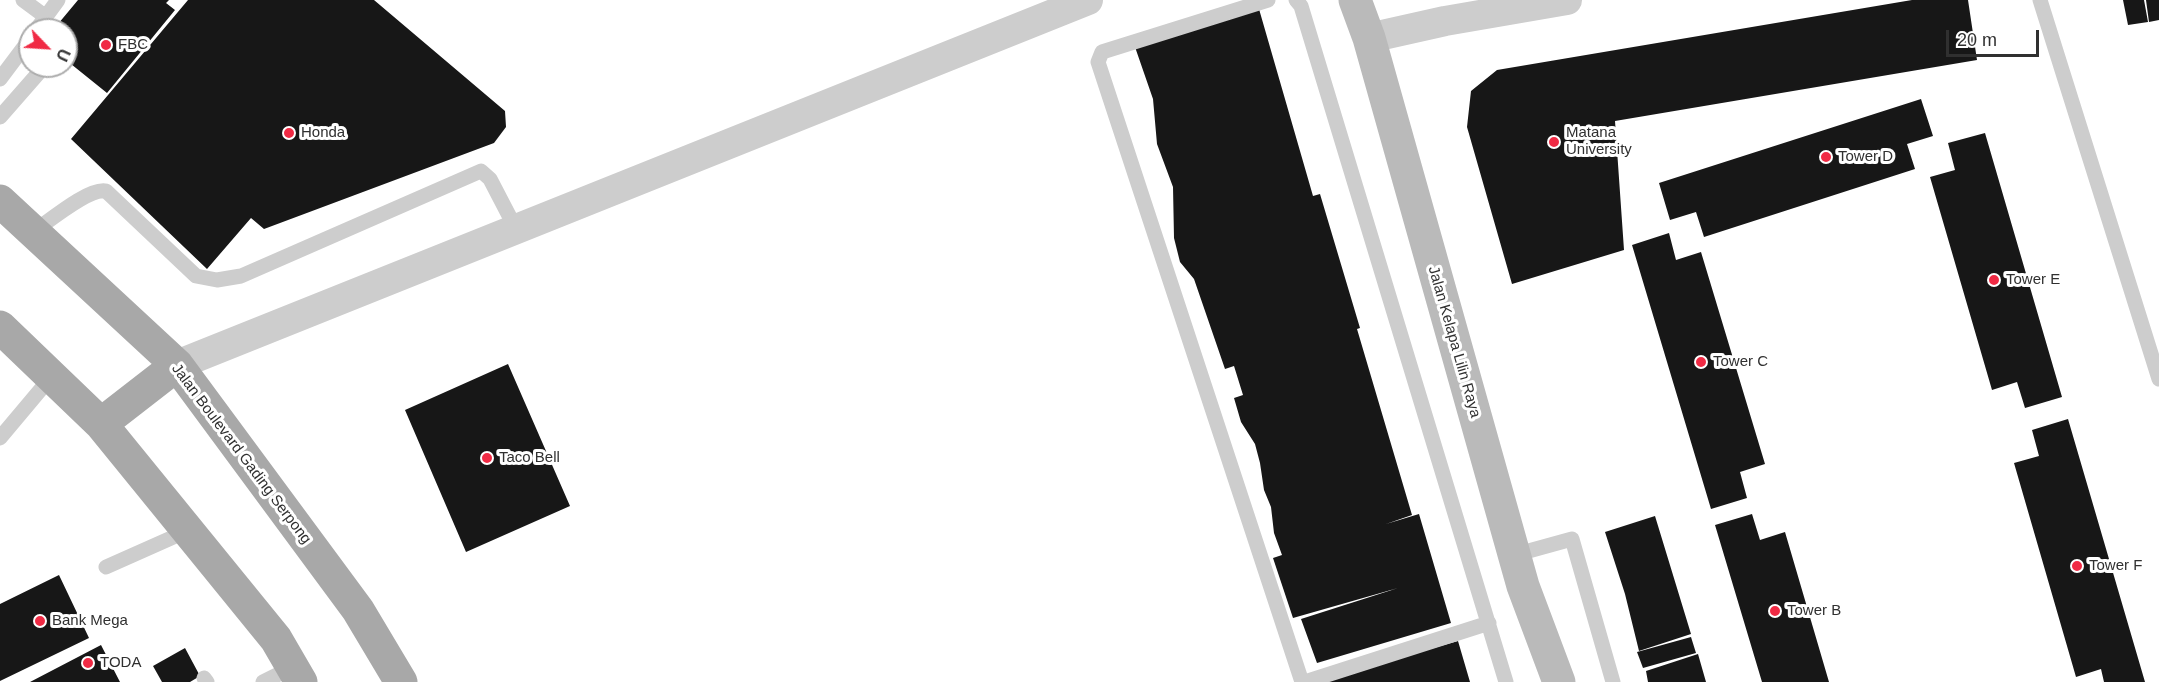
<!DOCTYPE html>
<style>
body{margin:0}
#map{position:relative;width:2159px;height:682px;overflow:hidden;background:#fff;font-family:Arial,sans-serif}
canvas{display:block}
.north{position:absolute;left:18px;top:18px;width:60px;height:60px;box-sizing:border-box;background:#fff;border:2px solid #acacac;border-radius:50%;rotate:115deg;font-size:16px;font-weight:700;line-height:24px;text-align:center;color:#303030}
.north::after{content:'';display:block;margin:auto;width:21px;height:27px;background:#f02a44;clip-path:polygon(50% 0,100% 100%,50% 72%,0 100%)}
.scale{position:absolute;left:1946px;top:30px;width:93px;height:27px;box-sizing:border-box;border:3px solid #303030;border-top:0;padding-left:8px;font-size:18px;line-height:21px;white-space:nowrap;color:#303030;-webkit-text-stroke:4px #fff;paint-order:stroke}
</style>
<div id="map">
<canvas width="2159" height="682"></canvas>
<div class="north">U</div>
<div class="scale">20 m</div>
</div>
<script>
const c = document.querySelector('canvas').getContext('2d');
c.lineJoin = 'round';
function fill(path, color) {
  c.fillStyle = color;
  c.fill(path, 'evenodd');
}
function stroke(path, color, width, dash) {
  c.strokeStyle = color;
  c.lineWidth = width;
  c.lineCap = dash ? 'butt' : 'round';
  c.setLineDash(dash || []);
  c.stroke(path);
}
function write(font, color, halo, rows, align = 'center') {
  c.font = font + ' Arial,sans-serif';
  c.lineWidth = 6;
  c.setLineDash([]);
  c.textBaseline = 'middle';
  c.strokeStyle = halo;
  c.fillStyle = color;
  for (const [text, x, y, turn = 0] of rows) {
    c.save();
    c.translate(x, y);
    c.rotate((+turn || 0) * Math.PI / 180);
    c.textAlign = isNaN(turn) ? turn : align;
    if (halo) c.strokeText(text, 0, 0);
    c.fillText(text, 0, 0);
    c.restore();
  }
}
fill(new Path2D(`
 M 78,0 L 169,0 L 166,3 L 175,10 L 107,93 L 66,60 L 66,30 L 53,30 Z
 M 188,0 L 374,0 L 505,111 L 506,127 L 494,143 L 264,229 L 251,218 L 207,269 L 71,139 Z
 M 1912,0 L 1968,0 L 1977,60 L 1615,121 L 1624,250 L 1512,284 L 1467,127 L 1471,91 L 1497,70 Z
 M 2123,0 L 2144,0 L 2148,22 L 2128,25 Z
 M 2146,0 L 2159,0 L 2159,20 L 2149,22 Z
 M 1259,9 L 1313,196 L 1320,194 L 1360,328 L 1357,329 L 1412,515 L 1386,524 L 1419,514 L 1451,623 L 1317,663 L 1301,619 L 1398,588 L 1293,618 L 1273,558 L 1282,555 L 1274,533 L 1271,507 L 1264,490 L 1260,463 L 1255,444 L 1241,422 L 1234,398 L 1243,395 L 1234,366 L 1225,369 L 1194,279 L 1180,262 L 1174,238 L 1173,187 L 1157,144 L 1153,99 L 1135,47 Z
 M 1921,99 L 1933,136 L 1907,144 L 1915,169 L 1704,237 L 1696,212 L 1670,220 L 1659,183 Z
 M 1985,133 L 2062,397 L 2025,408 L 2017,382 L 1992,390 L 1930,177 L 1955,170 L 1948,143 Z
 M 1669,233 L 1676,260 L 1701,252 L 1765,464 L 1740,472 L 1747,498 L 1711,509 L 1632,245 Z
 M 508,364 L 570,506 L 466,552 L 405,410 Z
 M 2068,419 L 2145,682 L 2104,682 L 2101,669 L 2076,677 L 2014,463 L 2039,456 L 2032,430 Z
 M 1752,514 L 1760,540 L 1785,532 L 1829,682 L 1762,682 L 1715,525 Z
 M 1655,516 L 1691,634 L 1639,651 L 1625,594 L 1605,532 Z
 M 59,575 L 89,638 L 0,681 L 0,604 Z
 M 1691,637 L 1696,653 L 1643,668 L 1637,652 Z
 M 1458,641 L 1470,682 L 1320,682 L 1319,681 Z
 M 101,645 L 120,682 L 30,682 Z
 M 185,648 L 200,676 L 190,682 L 162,682 L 153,666 Z
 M 1698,654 L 1706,682 L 1648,682 L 1646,671 Z`), '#171717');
stroke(new Path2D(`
 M 23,0 L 46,17
 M 1268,0 L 1102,52 L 1098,62 L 1302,682
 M 1296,0 L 1301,6 L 1506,682
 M 2040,0 L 2159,379
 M 36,30 L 58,0
 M 0,79 L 30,39
 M 0,117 L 42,69
 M 33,232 C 48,222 89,187 106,191 L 196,276 L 217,280 L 241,276 L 481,171 L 490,179 L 516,229
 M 0,438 L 52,376
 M 1514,555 L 1572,539 L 1613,682
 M 106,567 L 187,531
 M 204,678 L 207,682
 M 263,682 L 291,668
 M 1305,682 L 1489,623`), '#cdcdcd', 15);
stroke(new Path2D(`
 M 1369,38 L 1445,21 L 1567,0
 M 177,365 L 1088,0`), '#cdcdcd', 30);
stroke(new Path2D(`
 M 1355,0 L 1369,38 L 1523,586 L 1559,682`), '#bababa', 33);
stroke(new Path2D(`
 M 0,201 L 177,365 L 358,610 L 401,682
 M 0,327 L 101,424 L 276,639 L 301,682
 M 101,424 L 177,365`), '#a8a8a8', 33);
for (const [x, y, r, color] of [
 [106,45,6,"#f02a44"],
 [289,133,6,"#f02a44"],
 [1554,142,6,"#f02a44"],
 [1826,157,6,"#f02a44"],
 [1994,280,6,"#f02a44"],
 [1701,362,6,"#f02a44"],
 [487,458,6,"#f02a44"],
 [2077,566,6,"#f02a44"],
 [1775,611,6,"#f02a44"],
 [40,621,6,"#f02a44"],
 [88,663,6,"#f02a44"]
]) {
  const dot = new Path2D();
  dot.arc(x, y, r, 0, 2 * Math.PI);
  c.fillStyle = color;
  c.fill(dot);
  stroke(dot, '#fff', 2);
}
write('15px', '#303030', '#fff', [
 ["FBC",118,45],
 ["Honda",301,133],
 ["Matana",1566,133],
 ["University",1566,150],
 ["Tower D",1838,157],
 ["Tower E",2006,280],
 ["Tower C",1713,362],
 ["Taco Bell",499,458],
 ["Tower F",2089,566],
 ["Tower B",1787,611],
 ["Bank Mega",52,621],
 ["TODA",100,663]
], 'left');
write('15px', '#303030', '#fff', [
 ["Jalan Kelapa Lilin Raya",1454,342,74],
 ["Jalan Boulevard Gading Serpong",241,454,53]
]);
</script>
